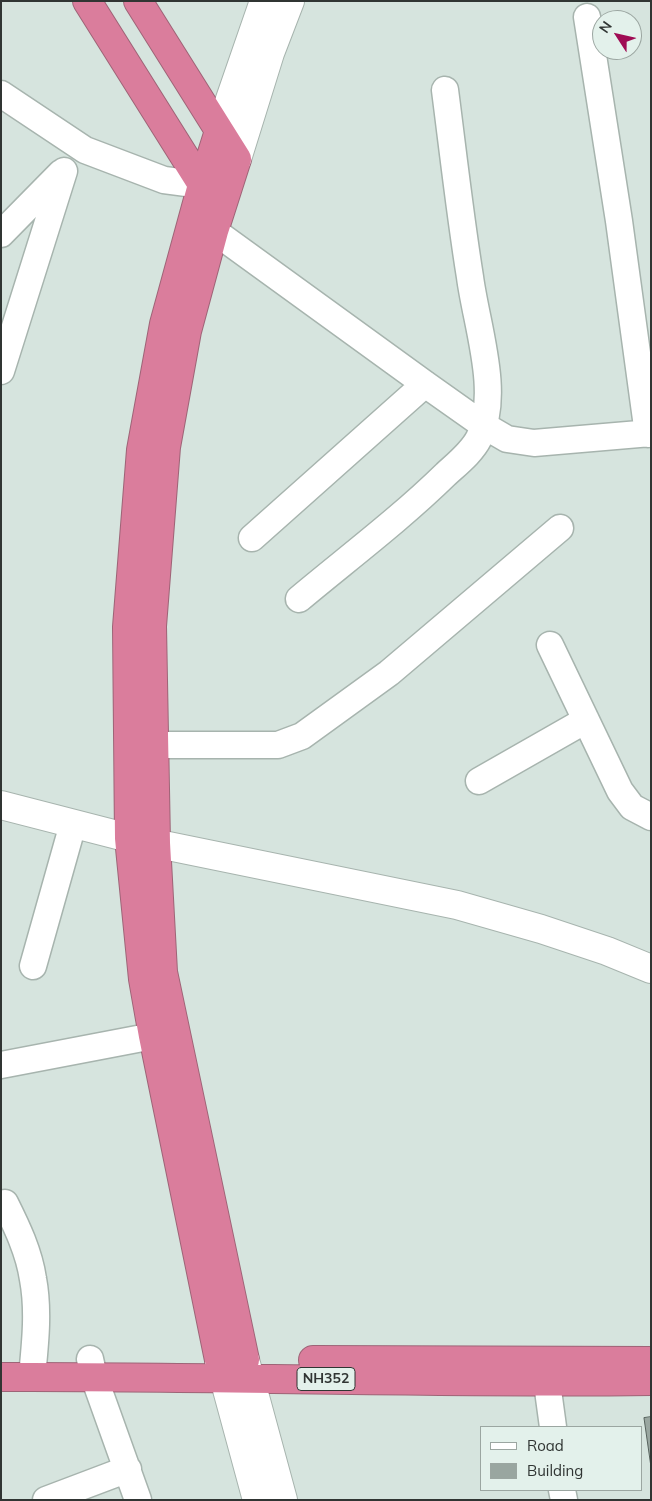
<!DOCTYPE html>
<style>
body{margin:0}
#map{position:relative;width:652px;height:1501px;overflow:hidden;background:#d6e4de;font-family:Mulish,sans-serif}
canvas{display:block}
.frame{position:absolute;inset:0;border:2px solid #303533;pointer-events:none}
.legend{position:absolute;left:480px;top:1426px;width:162px;height:65px;box-sizing:border-box;background:#e3f1eb;border:1px solid #9ba6a1;margin:0;padding:6px 9px;list-style:none;font-size:15px;color:#303533}
.legend li{display:flex;align-items:center;gap:10px;height:25px}
.legend b{width:25px;border:1px solid #9ba6a1}
.north{position:absolute;left:592px;top:10px;width:50px;height:50px;box-sizing:border-box;background:#e3f1eb;border:1px solid #9ba6a1;border-radius:50%;rotate:305deg;font-size:14px;font-weight:700;line-height:20px;text-align:center;color:#303533}
.north::after{content:'';display:block;margin:auto;width:18px;height:22px;background:#9f0c54;clip-path:polygon(50% 0,100% 100%,50% 72%,0 100%)}
</style>
<div id="map">
<canvas width="652" height="1501"></canvas>
<div class="frame"></div>
<ul class="legend">
<li><b style="height:6px;background:#fff"></b>Road</li>
<li><b style="height:14px;background:#99a6a0"></b>Building</li>
</ul>
<div class="north">N</div>
</div>
<script>
const c = document.querySelector('canvas').getContext('2d');
c.lineJoin = 'round';
function fill(path, color) {
  c.fillStyle = color;
  c.fill(path, 'evenodd');
}
function stroke(path, color, width, dash) {
  c.strokeStyle = color;
  c.lineWidth = width;
  c.lineCap = dash ? 'butt' : 'round';
  c.setLineDash(dash || []);
  c.stroke(path);
}
function write(font, color, halo, rows, align = 'center') {
  c.font = font + ' Mulish,sans-serif';
  c.lineWidth = 4;
  c.setLineDash([]);
  c.textBaseline = 'middle';
  c.strokeStyle = halo;
  c.fillStyle = color;
  for (const [text, x, y, turn = 0] of rows) {
    c.save();
    c.translate(x, y);
    c.rotate((+turn || 0) * Math.PI / 180);
    c.textAlign = isNaN(turn) ? turn : align;
    if (halo) c.strokeText(text, 0, 0);
    c.fillText(text, 0, 0);
    c.restore();
  }
}
const building = new Path2D(`
 M 651,1417 L 651,1467 L 644,1418 Z`);
fill(building, '#99a6a0');
stroke(building, '#56625d', 1);
const street = new Path2D(`
 M 587,17 L 619,221 L 648,434
 M 1,94 L 85,150 L 164,180 L 202,185
 M 214,231 L 425,384 L 483,425 L 507,439 L 534,443 L 651,433
 M 1,234 L 61,173
 M 1,371 L 64,171
 M 252,538 L 425,384
 M 299,599 C 348,558 400,519 446,474 C 458,463 472,452 479,438 C 501,393 476,324 470,277 C 460,215 453,152 445,90
 M 550,645 L 620,791 L 632,807 L 651,817
 M 154,745 L 278,745 L 302,736 L 389,673 L 560,528
 M 479,781 L 586,720
 M 33,966 L 73,824
 M 1,1065 L 153,1036
 M 5,1203 C 17,1227 29,1252 33,1279 C 39,1311 35,1345 32,1376
 M 90,1359 L 94,1377 L 138,1500
 M 544,1361 L 553,1427
 M 562,1490 L 564,1500
 M 46,1500 L 128,1469`);
const secondary = new Path2D(`
 M 219,131 L 264,1
 M 237,159 L 270,53 L 290,1
 M 1,805 L 129,838 L 457,905 L 541,929 L 607,951 L 651,969
 M 219,1360 L 257,1500
 M 245,1360 L 283,1500`);
const highway = new Path2D(`
 M 87,1 L 208,194
 M 138,1 L 237,159 L 214,231 L 187,331 L 166,447 L 152,626 L 156,843 L 163,972 L 245,1360
 M 219,1360 L 153,1036 L 143,979 L 129,838 L 127,627 L 141,450 L 164,324 L 202,185 L 219,131
 M 313,1360 L 651,1361
 M 1,1377 C 218,1376 434,1384 651,1381`);
stroke(street, '#a7b4ae', 29);
stroke(secondary, '#a7b4ae', 30);
stroke(highway, '#9e6477', 30);
stroke(street, '#fff', 26);
stroke(secondary, '#fff', 28);
stroke(highway, '#da7d9c', 28);
for (const [x, y, w] of [
 [326,1379,58]
]) {
  const box = new Path2D();
  box.roundRect(x - w / 2, y - 11.5, w, 23, 4);
  c.fillStyle = '#e3f1eb';
  c.fill(box);
  stroke(box, '#303533', 1);
}
write('bold 14px', '#303533', null, [
 ["NH352",326,1379]
]);
</script>
